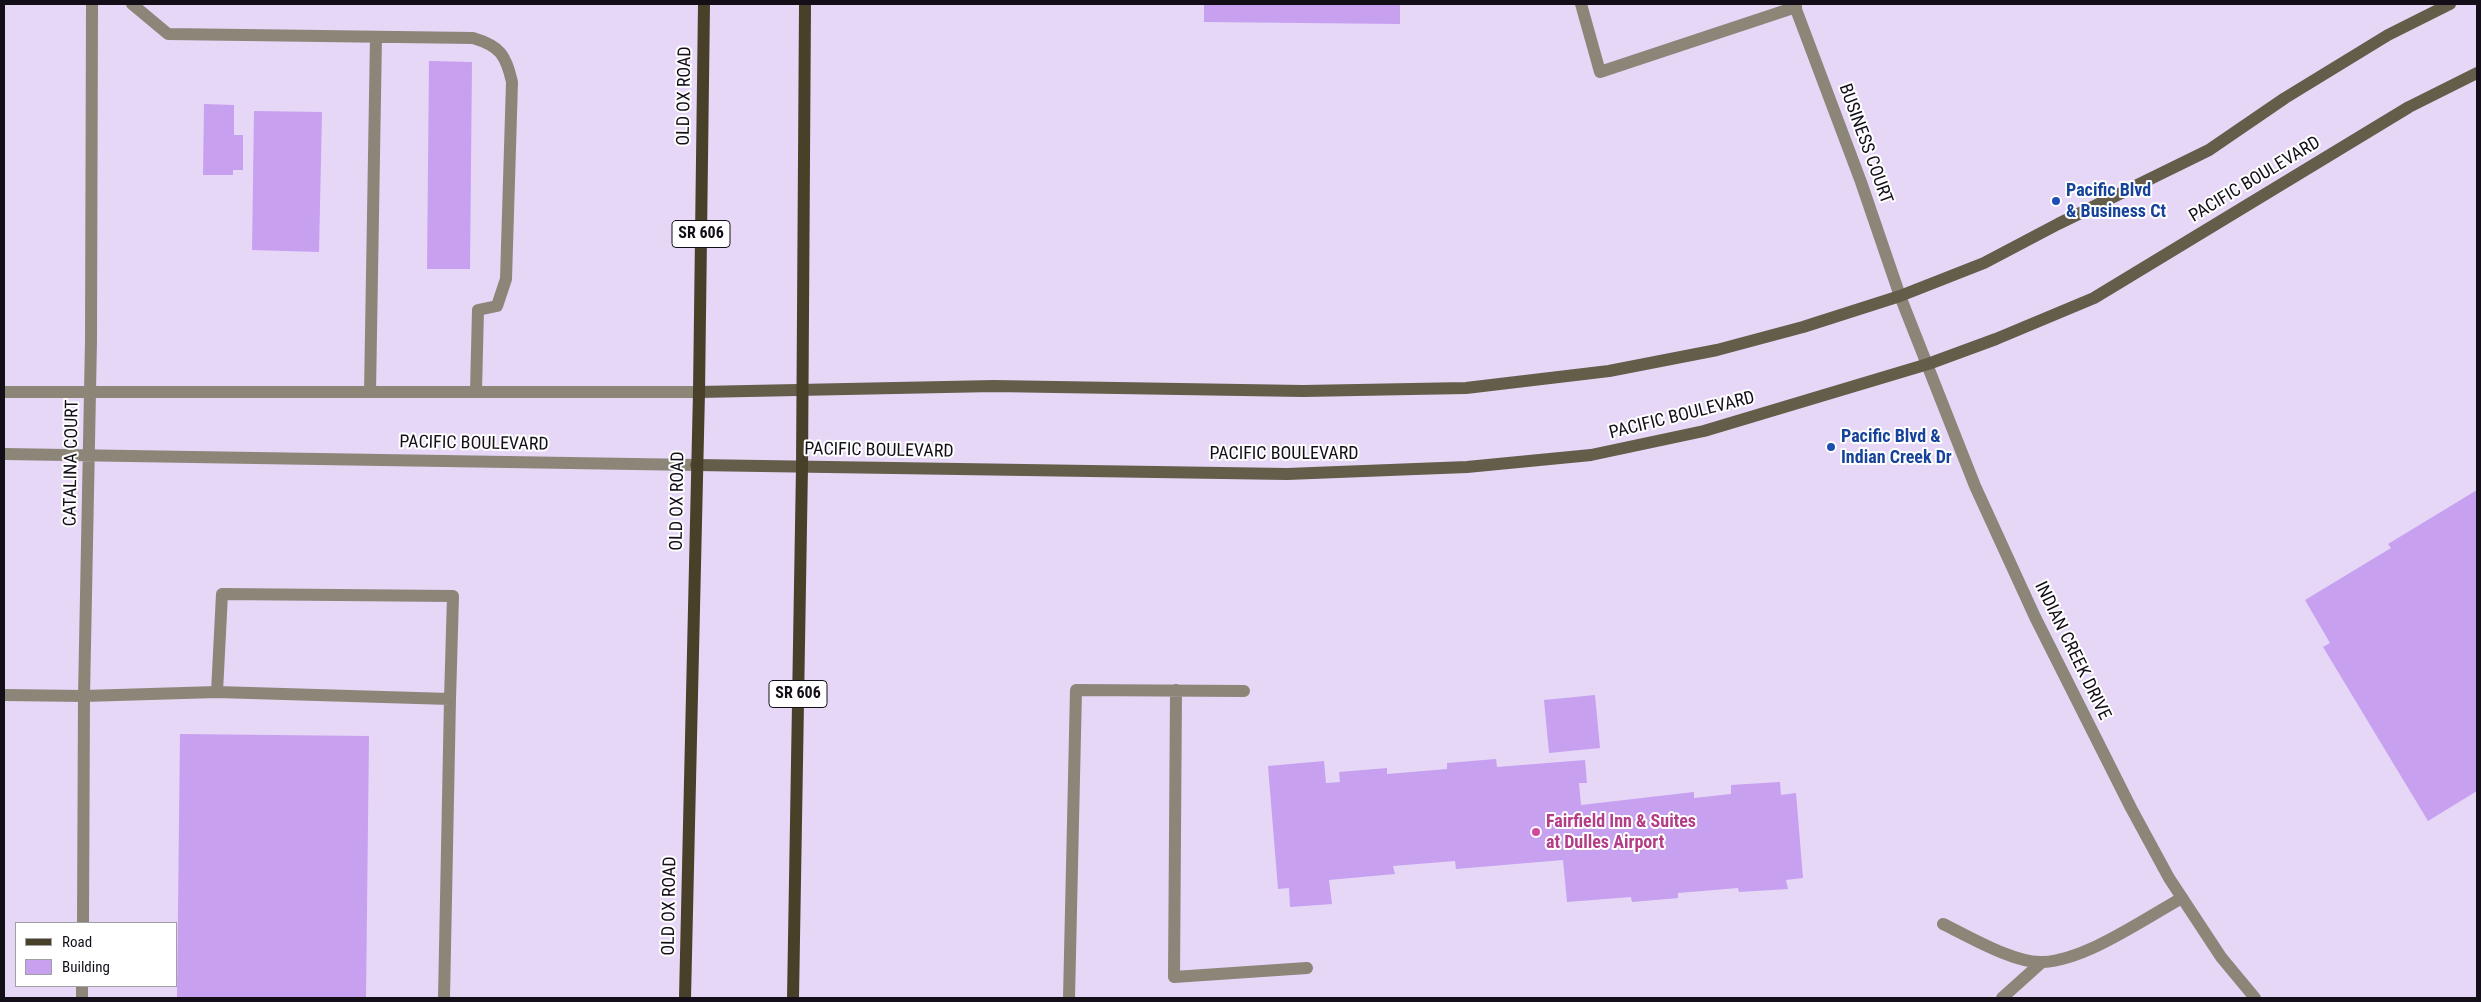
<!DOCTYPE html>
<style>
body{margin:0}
#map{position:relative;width:2481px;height:1002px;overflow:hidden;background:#e6d7f7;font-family:"Roboto Condensed",sans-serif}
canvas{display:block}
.frame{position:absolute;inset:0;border:5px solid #130e18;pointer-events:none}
.legend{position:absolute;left:15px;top:922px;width:162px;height:65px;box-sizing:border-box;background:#fff;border:1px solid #a19fa3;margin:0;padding:6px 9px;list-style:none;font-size:15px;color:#130e18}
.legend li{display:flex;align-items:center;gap:10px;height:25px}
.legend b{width:25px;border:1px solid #a19fa3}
</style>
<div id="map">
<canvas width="2481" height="1002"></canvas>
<div class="frame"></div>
<ul class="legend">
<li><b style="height:6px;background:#494029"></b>Road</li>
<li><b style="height:14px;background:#c7a0f0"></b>Building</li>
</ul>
</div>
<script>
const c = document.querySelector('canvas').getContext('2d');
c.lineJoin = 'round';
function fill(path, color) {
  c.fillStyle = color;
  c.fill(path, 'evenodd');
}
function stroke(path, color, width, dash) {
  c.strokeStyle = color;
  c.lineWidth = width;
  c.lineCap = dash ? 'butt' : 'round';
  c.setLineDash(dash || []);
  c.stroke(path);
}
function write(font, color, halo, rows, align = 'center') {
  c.font = font + ' "Roboto Condensed",sans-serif';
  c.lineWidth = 4;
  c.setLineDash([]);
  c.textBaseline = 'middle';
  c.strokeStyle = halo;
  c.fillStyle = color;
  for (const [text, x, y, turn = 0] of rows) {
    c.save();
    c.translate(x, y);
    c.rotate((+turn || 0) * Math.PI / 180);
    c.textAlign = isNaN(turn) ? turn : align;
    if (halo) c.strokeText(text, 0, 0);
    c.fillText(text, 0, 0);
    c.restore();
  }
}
fill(new Path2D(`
 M 1204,4 L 1400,4 L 1400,24 L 1204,22 Z
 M 429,61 L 472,62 L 470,269 L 427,269 Z
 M 204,104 L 234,105 L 234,135 L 243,135 L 243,170 L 233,170 L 233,175 L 203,175 Z
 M 254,111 L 322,112 L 319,252 L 252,250 Z
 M 2477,490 L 2477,791 L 2428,821 L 2323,647 L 2330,643 L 2305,600 L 2391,548 L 2388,544 Z
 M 1595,695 L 1600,748 L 1549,753 L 1544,700 Z
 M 180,734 L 369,736 L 366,998 L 177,998 Z
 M 1496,759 L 1497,767 L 1585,760 L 1587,783 L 1579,783 L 1581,805 L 1694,792 L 1694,798 L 1731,794 L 1731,785 L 1780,782 L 1781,795 L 1796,793 L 1803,878 L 1786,880 L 1788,889 L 1739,892 L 1738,888 L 1678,893 L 1678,898 L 1632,902 L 1631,897 L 1567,902 L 1563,860 L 1456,869 L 1455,861 L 1393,866 L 1395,874 L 1329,880 L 1332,904 L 1290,907 L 1289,888 L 1278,889 L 1268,766 L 1324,761 L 1326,783 L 1340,782 L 1339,772 L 1387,768 L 1387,774 L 1447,769 L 1447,763 Z`), '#c7a0f0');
stroke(new Path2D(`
 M 132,4 L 168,34 L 473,38 C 500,46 506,55 512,82 L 506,279 L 497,306 L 478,310 L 476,391
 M 1581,4 L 1600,72 L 1796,7
 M 370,392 L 376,37
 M 1176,690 L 1174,977 L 1307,968
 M 217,692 L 450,699 L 444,998
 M 4,695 L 84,696 L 217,692 L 222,594 L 453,596 L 450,699
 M 1943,924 C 1968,936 2015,964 2043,962 C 2086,960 2144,919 2182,898
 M 1069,998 L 1076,690 L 1244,691
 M 2002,998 L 2042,962`), '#8c8679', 12);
stroke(new Path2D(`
 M 1794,4 L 1861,182 L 1900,296 L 1975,486 L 2035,617 L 2131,808 L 2169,878 L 2221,957 L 2255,998
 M 4,392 L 699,392
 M 4,454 L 696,465
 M 83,923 L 84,696 L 91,341 L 92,4
 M 82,998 L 82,986`), '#8c8679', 12);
stroke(new Path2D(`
 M 699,392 L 994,386 L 1303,391 L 1466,388 L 1609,371 L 1717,350 L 1803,327 L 1900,296 L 1984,263 L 2058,224 L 2209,150 L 2285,98 L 2388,35 L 2450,4
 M 696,465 L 1287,474 L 1467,467 L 1591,455 L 1704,431 L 1928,364 L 1996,339 L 2094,298 L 2409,107 L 2477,73`), '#645d4a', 12);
stroke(new Path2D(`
 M 685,998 L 699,392 L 704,4
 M 793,998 L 802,467 L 805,4`), '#494029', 12);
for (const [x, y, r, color] of [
 [2056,201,5,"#1a4fb4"],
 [1831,447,5,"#1a4fb4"],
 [1536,832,5,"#d1479c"]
]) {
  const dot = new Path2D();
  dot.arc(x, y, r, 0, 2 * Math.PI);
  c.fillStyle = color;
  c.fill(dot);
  stroke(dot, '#fff', 2);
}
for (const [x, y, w] of [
 [701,234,58],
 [798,694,58]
]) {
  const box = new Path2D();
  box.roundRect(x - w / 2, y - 13.5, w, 27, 4);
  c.fillStyle = '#fff';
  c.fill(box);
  stroke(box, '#130e18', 1);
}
write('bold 16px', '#130e18', null, [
 ["SR 606",701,234],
 ["SR 606",798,694]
]);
write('18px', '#130e18', '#fff', [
 ["OLD OX ROAD",685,96,-89],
 ["BUSINESS COURT",1865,144,70],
 ["PACIFIC BOULEVARD",2255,180,-31],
 ["PACIFIC BOULEVARD",1682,416,-14],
 ["PACIFIC BOULEVARD",474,444,1],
 ["PACIFIC BOULEVARD",879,451,1],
 ["PACIFIC BOULEVARD",1284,454],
 ["CATALINA COURT",72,463,-89],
 ["OLD OX ROAD",678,501,-89],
 ["INDIAN CREEK DRIVE",2072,651,64],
 ["OLD OX ROAD",670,906,-89]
]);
write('bold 18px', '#164399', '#fff', [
 ["Pacific Blvd",2066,191],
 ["& Business Ct",2066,212],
 ["Pacific Blvd &",1841,437],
 ["Indian Creek Dr",1841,458]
], 'left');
write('bold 18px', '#b23c85', '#fff', [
 ["Fairfield Inn & Suites",1546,822],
 ["at Dulles Airport",1546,843]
], 'left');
</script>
